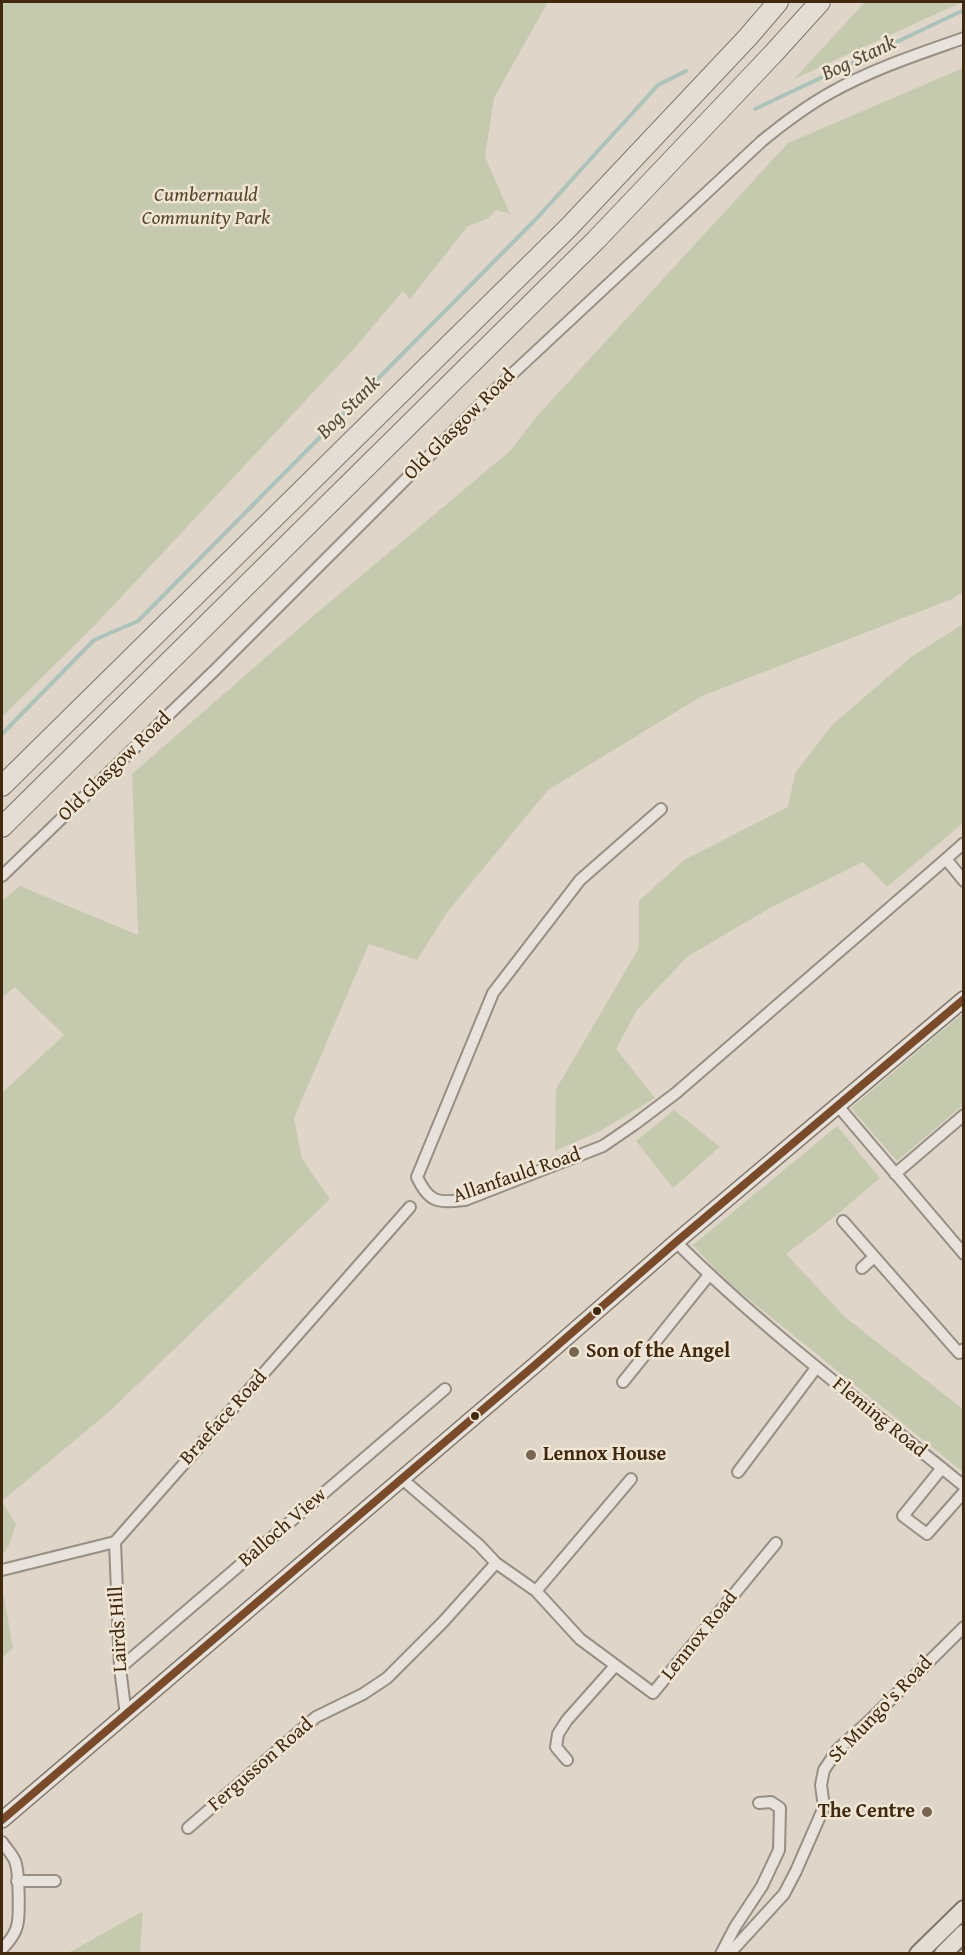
<!DOCTYPE html>
<style>
body{margin:0}
#map{position:relative;width:965px;height:1955px;overflow:hidden;background:#dfd6c9;font-family:"Gentium Book Plus",serif}
canvas{display:block}
.frame{position:absolute;inset:0;border:3px solid #412910;pointer-events:none}
</style>
<div id="map">
<canvas width="965" height="1955"></canvas>
<div class="frame"></div>
</div>
<script>
const c = document.querySelector('canvas').getContext('2d');
c.lineJoin = 'round';
function fill(path, color) {
  c.fillStyle = color;
  c.fill(path, 'evenodd');
}
function stroke(path, color, width, dash) {
  c.strokeStyle = color;
  c.lineWidth = width;
  c.lineCap = dash ? 'butt' : 'round';
  c.setLineDash(dash || []);
  c.stroke(path);
}
function write(font, color, halo, rows, align = 'center') {
  c.font = font + ' "Gentium Book Plus",serif';
  c.lineWidth = 5;
  c.setLineDash([]);
  c.textBaseline = 'middle';
  c.strokeStyle = halo;
  c.fillStyle = color;
  for (const [text, x, y, turn = 0] of rows) {
    c.save();
    c.translate(x, y);
    c.rotate((+turn || 0) * Math.PI / 180);
    c.textAlign = isNaN(turn) ? turn : align;
    if (halo) c.strokeText(text, 0, 0);
    c.fillText(text, 0, 0);
    c.restore();
  }
}
fill(new Path2D(`
 M 2,2 L 548,2 L 494,98 L 485,157 L 510,214 L 496,210 L 487,219 L 468,226 L 410,299 L 403,291 L 352,351 L 95,625 L 2,717 Z
 M 865,2 L 962,2 L 794,79 Z
 M 963,68 L 963,592 L 952,599 L 702,696 L 548,790 L 448,911 L 417,960 L 369,944 L 294,1118 L 302,1159 L 330,1199 L 110,1411 L 2,1501 L 16,1524 L 9,1545 L 2,1555 L 2,1093 L 64,1035 L 15,987 L 2,998 L 2,901 L 20,886 L 138,935 L 132,774 L 312,617 L 510,451 L 538,415 L 788,143 Z
 M 963,624 L 963,823 L 887,887 L 863,862 L 772,907 L 688,956 L 637,1010 L 616,1049 L 655,1098 L 600,1131 L 555,1151 L 556,1089 L 639,948 L 639,901 L 684,860 L 788,807 L 795,773 L 833,724 L 911,657 Z
 M 963,1013 L 963,1105 L 897,1161 L 851,1108 Z
 M 674,1110 L 720,1147 L 673,1188 L 636,1141 Z
 M 837,1126 L 880,1178 L 839,1213 L 786,1254 L 846,1318 L 963,1409 L 963,1472 L 726,1281 L 693,1245 Z
 M 2,1586 L 13,1648 L 2,1658 Z
 M 143,1911 L 140,1953 L 68,1953 Z`), '#c5caae');
stroke(new Path2D(`
 M 755,109 L 964,10
 M 2,734 L 94,640 L 138,621 L 537,218 L 658,85 L 686,71`), '#adc2bb', 4);
const street = new Path2D(`
 M 661,809 L 580,880 L 493,993 L 417,1177 C 429,1203 438,1203 465,1200 L 603,1146 L 635,1124 L 676,1093 L 946,859 L 964,881
 M 946,859 L 964,843
 M 2,876 L 216,669 L 496,389 L 762,141 C 784,123 805,107 830,93 C 872,69 919,54 964,38
 M 838,1106 L 964,1254
 M 895,1174 L 964,1115
 M 843,1221 L 959,1353 L 964,1349
 M 676,1242 C 765,1331 866,1406 964,1486
 M 862,1268 L 874,1257
 M 623,1382 L 709,1275
 M 942,1468 L 903,1516 L 927,1534 L 964,1492
 M 738,1472 L 816,1368
 M 401,1478 L 479,1545 L 496,1563 L 536,1591 L 580,1639 L 653,1693 L 776,1543
 M 115,1542 L 120,1668 L 126,1716
 M 2,1570 L 115,1542 L 410,1207
 M 536,1591 L 631,1479
 M 120,1668 L 445,1389
 M 567,1760 L 556,1747 L 558,1734 L 567,1720 L 615,1666
 M 188,1828 L 316,1717 L 363,1694 L 387,1678 L 443,1622 L 496,1563
 M 2,1842 C 6,1848 12,1854 15,1861 C 19,1870 20,1917 17,1926 C 15,1935 8,1943 2,1949
 M 17,1881 L 55,1881
 M 721,1954 L 735,1927 L 762,1886 L 779,1850 L 780,1808 L 771,1802 L 759,1803
 M 729,1954 L 784,1894 L 796,1871 L 824,1807 L 821,1785 L 824,1770 L 838,1749 L 867,1723 L 964,1627`);
const secondary = new Path2D(`
 M 2,1820 L 535,1365 L 676,1242 L 964,999`);
const primary = new Path2D(`
 M 918,1954 L 964,1909
 M 943,1954 L 964,1933`);
const highway = new Path2D(`
 M 2,786 L 569,227 L 748,37 L 778,2
 M 2,827 L 596,240 L 772,55 L 820,2`);
stroke(street, '#978e84', 14);
stroke(secondary, '#7f776c', 18);
stroke(primary, '#7f776c', 20);
stroke(highway, '#7f776c', 22);
stroke(street, '#e7e2db', 10);
stroke(secondary, '#e7e2db', 15);
stroke(primary, '#e2ddd5', 16);
stroke(highway, '#e2ddd5', 20);
stroke(new Path2D(`
 M 2,1820 L 535,1365 L 676,1242 L 964,999`), '#7a4b2a', 8);
for (const [x, y, r, color] of [
 [597,1311,5,"#412910"],
 [574,1352,6,"#786651"],
 [475,1416,5,"#412910"],
 [531,1455,6,"#786651"],
 [927,1812,6,"#786651"]
]) {
  const dot = new Path2D();
  dot.arc(x, y, r, 0, 2 * Math.PI);
  c.fillStyle = color;
  c.fill(dot);
  stroke(dot, '#f1e6d5', 2);
}
write('italic 20px', '#57472b', '#f1e6d5', [
 ["Cumbernauld",206,196],
 ["Community Park",206,219]
]);
write('20px', '#412910', '#f1e6d5', [
 ["Old Glasgow Road",460,425,-45],
 ["Old Glasgow Road",115,767,-44],
 ["Allanfauld Road",517,1176,-19],
 ["Braeface Road",224,1418,-48],
 ["Fleming Road",879,1418,39],
 ["Balloch View",283,1528,-41],
 ["Lairds Hill",119,1629,-93],
 ["Lennox Road",700,1636,-51],
 ["St Mungo's Road",881,1710,-46],
 ["Fergusson Road",261,1765,-41]
]);
write('bold 20px', '#412910', '#f1e6d5', [
 ["Son of the Angel",586,1352],
 ["Lennox House",543,1455],
 ["The Centre",915,1812,"right"]
], 'left');
write('italic 21px', '#564d39', '#f1e6d5', [
 ["Bog Stank",859,59,-25],
 ["Bog Stank",349,408,-45]
]);
</script>
